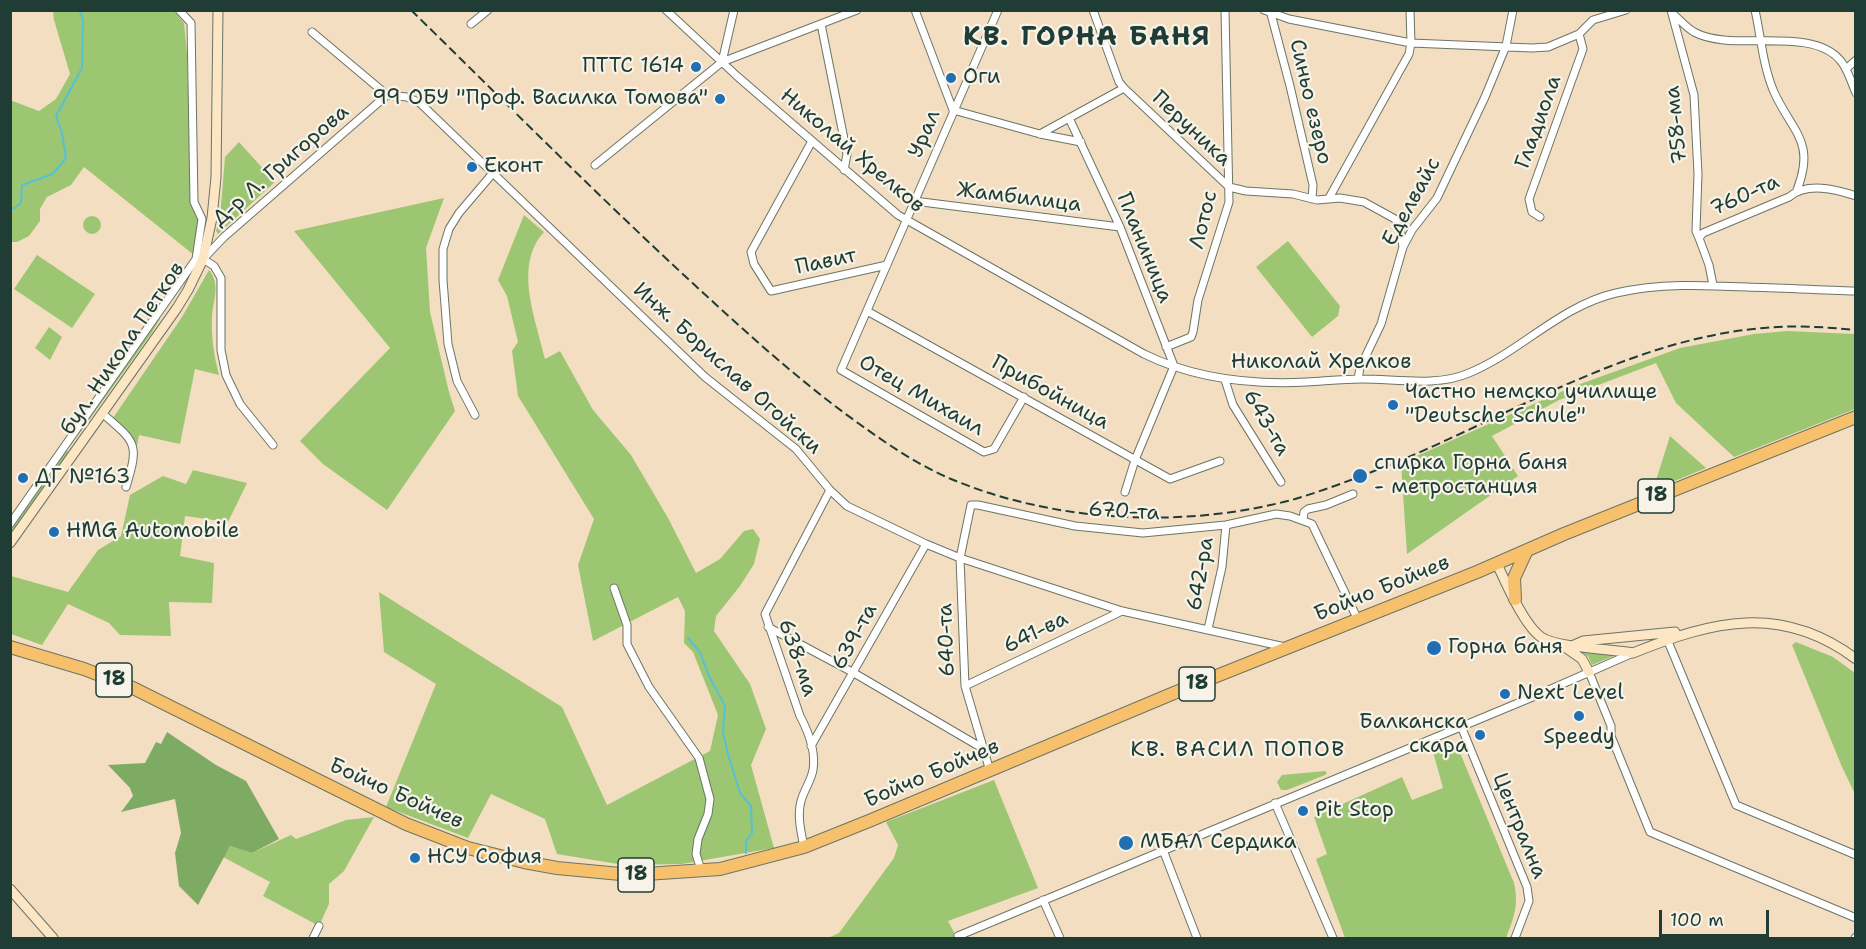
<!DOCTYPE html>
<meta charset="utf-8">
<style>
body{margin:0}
#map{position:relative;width:1866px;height:949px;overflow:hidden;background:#f4dec2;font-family:"Shantell Sans",sans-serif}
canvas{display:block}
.frame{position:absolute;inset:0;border:12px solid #1f3d34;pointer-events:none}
.scale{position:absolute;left:1659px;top:910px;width:110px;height:27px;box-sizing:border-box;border:3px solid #1f3d34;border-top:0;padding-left:8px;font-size:18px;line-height:21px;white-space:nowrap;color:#1f3d34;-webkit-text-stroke:4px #f7f3e8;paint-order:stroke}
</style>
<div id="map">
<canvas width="1866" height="949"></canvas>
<div class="frame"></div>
<div class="scale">100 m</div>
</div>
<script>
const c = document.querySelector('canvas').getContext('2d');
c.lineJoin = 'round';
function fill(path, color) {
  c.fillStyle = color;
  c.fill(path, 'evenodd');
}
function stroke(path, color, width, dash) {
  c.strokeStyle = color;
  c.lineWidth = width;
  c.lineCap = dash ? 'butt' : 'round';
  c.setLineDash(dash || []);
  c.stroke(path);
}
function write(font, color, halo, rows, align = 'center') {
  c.font = font + ' "Shantell Sans",sans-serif';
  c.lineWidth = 4.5;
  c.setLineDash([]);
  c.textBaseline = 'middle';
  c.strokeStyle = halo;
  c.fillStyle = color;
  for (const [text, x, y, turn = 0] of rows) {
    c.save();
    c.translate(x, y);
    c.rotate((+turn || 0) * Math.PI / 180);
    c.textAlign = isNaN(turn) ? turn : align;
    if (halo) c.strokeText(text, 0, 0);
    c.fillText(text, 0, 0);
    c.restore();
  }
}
fill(new Path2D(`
 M 53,11 L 174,11 L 184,23 L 187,54 L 191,203 L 199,222 L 194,255 L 84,167 L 71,185 L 47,197 L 40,209 L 40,221 L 29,236 L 17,242 L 11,242 L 10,100 L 39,111 L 56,99 L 70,74 L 54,20 Z
 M 239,142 L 275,182 L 218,234 L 216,231 L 220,218 L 225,157 Z
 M 444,198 L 426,248 L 430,312 L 449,392 L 455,411 L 387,510 L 323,464 L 300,441 L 390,348 L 294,231 Z
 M 524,215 L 544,232 C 513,266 536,319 545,359 L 560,351 L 593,410 L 631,455 L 668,518 L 696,573 L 720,559 L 744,531 L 753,529 L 760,539 L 754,564 L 740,586 L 716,616 L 714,631 L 750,684 L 766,729 L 751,765 L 774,848 L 682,864 L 624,865 L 557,854 L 545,819 L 491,794 L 468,838 L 386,807 L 436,684 L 384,652 L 379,592 L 562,707 L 607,805 L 710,751 L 718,715 L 693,652 L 684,643 L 685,611 L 678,597 L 593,641 L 578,565 L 594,519 L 518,396 L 512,351 L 518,342 L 507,296 L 498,280 Z
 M83 225a9 9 0 1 1 18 0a9 9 0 1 1-18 0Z
 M 1288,241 L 1340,306 L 1338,316 L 1312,337 L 1256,267 Z
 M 37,255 L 95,294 L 72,328 L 14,289 Z
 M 209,270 C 221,285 213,300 212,317 C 211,336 214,356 219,375 L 195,369 L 180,444 L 139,435 L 137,446 L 128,432 L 113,418 L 182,317 Z
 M 158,318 L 160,319 L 151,334 L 71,445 L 70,444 Z
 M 49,327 L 62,337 L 50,360 L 35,348 Z
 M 1787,331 L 1855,334 L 1855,409 L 1734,457 L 1676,403 L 1656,363 L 1559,400 L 1492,436 L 1518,476 L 1407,554 L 1401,463 L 1572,387 L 1680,348 L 1754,334 Z
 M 1670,436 L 1706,468 L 1653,490 Z
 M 65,450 L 68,451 L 67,454 L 11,532 L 11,524 Z
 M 193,470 L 247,483 L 228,522 L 185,516 L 180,556 L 214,563 L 212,603 L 169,602 L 171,636 L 120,635 L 109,623 L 68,604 L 42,645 L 11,634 L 11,576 L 68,592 L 98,550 L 121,536 L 130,495 L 163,476 L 186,484 Z
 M 1796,642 L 1833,657 L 1855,673 L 1855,794 L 1842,767 L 1792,645 Z
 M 1580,651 L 1616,655 L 1592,665 L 1588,656 Z
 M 1456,743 L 1514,883 C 1519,905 1514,918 1506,938 L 1345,938 L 1316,859 L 1327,854 L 1314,817 L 1402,777 L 1412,800 L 1443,788 L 1433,752 Z
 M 1325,771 L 1327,773 L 1325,775 L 1287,790 L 1281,790 L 1277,782 L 1282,775 Z
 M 994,780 L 1038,888 L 948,921 L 957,938 L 828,938 L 839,933 L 894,858 L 898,845 L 886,822 Z
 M 374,817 L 344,871 L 329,884 L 329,904 L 319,926 L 263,896 L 270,882 L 223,857 L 230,846 L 252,853 L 291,835 L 296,839 L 346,820 Z`), '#9cc672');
fill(new Path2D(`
 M 167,732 L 216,765 L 246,781 L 279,839 L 252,853 L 230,846 L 198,905 L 179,886 L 175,853 L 181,833 L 175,799 L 121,812 L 133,796 L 130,788 L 108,765 L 145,763 L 156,742 L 161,744 Z`), '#7dab64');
stroke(new Path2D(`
 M 10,209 L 14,208 L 21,203 L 22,185 L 53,174 L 66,158 L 62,133 L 56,116 L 82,68 L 83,19 L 79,10
 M 688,638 L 700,652 L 709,676 L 725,706 L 723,732 L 728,754 L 740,793 L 751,806 L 752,833 L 746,841 L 746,853`), '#58c0d5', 2);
const street = new Path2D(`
 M 666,10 L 738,77 L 898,215 L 1144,354 C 1195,379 1251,385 1307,382 C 1325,381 1344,379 1362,379 C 1396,379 1437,387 1469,373 C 1520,352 1560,306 1616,293 C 1659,283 1703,285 1747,287 C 1783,288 1819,290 1856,291
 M 915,10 L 953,110
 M 998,10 L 841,370 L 984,452 L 994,449 L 1024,397
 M 1093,10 L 1119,82 L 1124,88 L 1229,187 L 1246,191 L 1293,194 L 1317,200 L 1340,198 L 1364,202 L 1395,219 L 1400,228 L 1403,247
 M 1264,10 L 1289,19 L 1411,43 L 1532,48 L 1548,47 L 1579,34 L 1593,20 L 1626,10
 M 1671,10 L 1694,95 L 1698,174 L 1696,231 L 1699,238
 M 1755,10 C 1761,37 1763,67 1774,92 C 1792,132 1816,141 1797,190
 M 1271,14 L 1290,86 L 1313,185 L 1312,199
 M 1673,14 C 1680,20 1686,27 1694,32 C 1732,53 1810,25 1840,60 C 1848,69 1851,82 1856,93
 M 471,24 L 488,10
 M 821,24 L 847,154 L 844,170
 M 312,32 L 387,95 L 407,97 L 420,103 L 705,377 L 796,449 L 830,490 L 847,506 L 926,544 L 960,558 L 1122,611 L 1285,647
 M 722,62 L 734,10
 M 1846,69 L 1856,60
 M 953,110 L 1040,134 L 1081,142
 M 1069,118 L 1120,227 L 1174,366
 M 1040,134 L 1124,88
 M 812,141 L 751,252 L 754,264 L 771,291 L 887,265
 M 595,165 L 722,62 L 857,10
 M 1329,198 L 1409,54 L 1411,43 L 1410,10
 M 914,201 L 1120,227
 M 1540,217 L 1532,212 L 1529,199 L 1583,49 L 1579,34
 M 204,258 L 224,237 L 387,95
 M 203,259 L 214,266 L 221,278 L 221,350 L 226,375 L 240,404 L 273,445
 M 1713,285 L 1709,265 L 1699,238 L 1703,233 L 1789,197 C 1807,182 1835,189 1856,196
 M 867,311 L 1170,479 L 1220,461
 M 1166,347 L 1191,337 L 1193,332 L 1198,300 L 1229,202 L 1225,10
 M 1358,379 L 1360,368 L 1381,324 L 1403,247 L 1412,230 L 1437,198 L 1485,97 L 1506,46 L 1513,10
 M 1225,380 L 1233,405 L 1281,482
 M 103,414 C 137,443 139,444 126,487
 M 475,415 L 457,381 L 448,344 L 443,280 L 443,249 L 449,229 L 459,213 L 493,173
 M 1125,492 L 1135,460 L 1174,366
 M 1303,520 L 1304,512 L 1308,509 L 1326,505 L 1353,494
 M 10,524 L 196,259 L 202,219 L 194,202 L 191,23 L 179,10
 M 614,588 L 627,625 L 627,644 L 649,687 L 699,758 L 710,799 L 708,814 L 698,839 L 696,854 L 701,870
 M 768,627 L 854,673 L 982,748
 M 1208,629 L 1222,567 L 1226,525
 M 1667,639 L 1736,805 L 1856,855
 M 1589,672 L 1611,726 L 1611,736 L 1650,832 L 1856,918
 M 965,686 L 1122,611
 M 1461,726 L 1527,887 L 1529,901 L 1515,938
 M 811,746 L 926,544
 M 990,771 L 965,686 L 960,558 L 971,505 L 978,505 L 1075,526 L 1143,533 L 1226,525 L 1276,514 L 1290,516 L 1312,524 L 1358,620
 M 1275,803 L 1333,938
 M 804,847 C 801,832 797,816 801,801 C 804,790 811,781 813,770 C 816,752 808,731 800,716 L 765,614 L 830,490
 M 1163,850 L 1197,938
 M 1043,900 L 1060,938
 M 958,936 L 1535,696 L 1633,653
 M 313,938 L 319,926
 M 1855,938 L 1856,937`);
const secondary = new Path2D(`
 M 10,543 L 177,308 L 188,290 L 203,259 L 212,218 L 216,177 L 218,10
 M 1497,564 C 1506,583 1524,625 1541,637 C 1558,648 1610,649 1633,653
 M 1562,645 L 1582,659 L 1589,672
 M 1574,645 L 1583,641 L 1675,632
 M 1633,653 C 1712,621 1781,603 1856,659
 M 10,889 L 53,938`);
const highway = new Path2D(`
 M 1515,599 L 1514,578 L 1526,552
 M 10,647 L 84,669 L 133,688 L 406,824 L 468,848 L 524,862 L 557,868 L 631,875 L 720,869 L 804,847 L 869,821 L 1174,693 L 1477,572 L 1564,534 L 1856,417`);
stroke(street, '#6a7566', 9);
stroke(secondary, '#6a7566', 11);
stroke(highway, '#6a7566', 14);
stroke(street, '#fff', 7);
stroke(secondary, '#fce6c4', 9);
stroke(highway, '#f7c06c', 12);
stroke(new Path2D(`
 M 411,10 C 506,103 601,199 699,289 C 750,336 801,382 858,423 C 887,444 918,465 951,479 C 1056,523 1186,529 1295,499 C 1329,489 1364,475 1397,462 C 1514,413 1635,338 1764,328 C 1794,325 1825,327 1856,330`), '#1f3d34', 2, [9, 4.5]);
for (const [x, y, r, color] of [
 [696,67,6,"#1f6fb2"],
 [951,78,6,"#1f6fb2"],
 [720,99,6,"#1f6fb2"],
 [472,167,6,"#1f6fb2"],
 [1393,405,6,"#1f6fb2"],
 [1360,476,8,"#1f6fb2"],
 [23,478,6,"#1f6fb2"],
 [54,532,6,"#1f6fb2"],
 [1434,648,8,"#1f6fb2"],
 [1505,694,6,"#1f6fb2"],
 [1579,716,6,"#1f6fb2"],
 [1480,735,6,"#1f6fb2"],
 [1303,811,6,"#1f6fb2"],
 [1126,843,8,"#1f6fb2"],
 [415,858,6,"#1f6fb2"]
]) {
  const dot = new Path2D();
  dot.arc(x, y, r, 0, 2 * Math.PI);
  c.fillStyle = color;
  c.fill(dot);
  stroke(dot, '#f7f3e8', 2);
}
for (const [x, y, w] of [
 [1656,496,36],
 [114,680,36],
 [1197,684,36],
 [636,875,36]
]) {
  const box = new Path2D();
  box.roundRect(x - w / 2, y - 17, w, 34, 4.5);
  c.fillStyle = '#f7f3e8';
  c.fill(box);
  stroke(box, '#1f3d34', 1.5);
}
write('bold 20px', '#1f3d34', null, [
 ["18",1656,496],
 ["18",114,680],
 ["18",1197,684],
 ["18",636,875]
]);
write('21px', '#1f3d34', '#f7f3e8', [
 ["ПТТС 1614",684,67,"right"],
 ["Оги",963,78],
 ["99 ОБУ \"Проф. Василка Томова\"",708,99,"right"],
 ["Еконт",484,167],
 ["Частно немско училище",1405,393],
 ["\"Deutsche Schule\"",1405,417],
 ["спирка Горна баня",1374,464],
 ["- метростанция",1374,488],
 ["ДГ №163",35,478],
 ["HMG Automobile",66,532],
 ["Горна баня",1448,648],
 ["Next Level",1517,694],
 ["Балканска",1468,723,"right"],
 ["скара",1468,747,"right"],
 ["Speedy",1579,738,"center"],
 ["Pit Stop",1315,811],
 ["МБАЛ Сердика",1140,843],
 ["НСУ София",427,858]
], 'left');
write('21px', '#1f3d34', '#f7f3e8', [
 ["Синьо езеро",1310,102,77],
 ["Гладиола",1539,122,-70],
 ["758-ма",1677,125,-96],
 ["Перуника",1191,129,43],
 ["Урал",925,134,-67],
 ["Николай Хрелков",852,151,40],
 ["Д-р Л. Григорова",281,166,-41],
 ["760-та",1745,196,-24],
 ["Жамбилица",1019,198,7],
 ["Еделвайс",1412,202,-61],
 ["Лотос",1204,220,-76],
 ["Планиница",1144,248,68],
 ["Павит",826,262,-12],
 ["бул. Никола Петков",123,349,-56],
 ["Николай Хрелков",1321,363],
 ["Инж. Борислав Огойски",727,369,42],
 ["Прибойница",1050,393,29],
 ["Отец Михаил",921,396,30],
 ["643-та",1266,423,60],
 ["670-та",1124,512,3],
 ["642-ра",1201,574,-80],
 ["Бойчо Бойчев",1382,589,-22],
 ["641-ва",1036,633,-26],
 ["639-та",855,637,-61],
 ["640-та",947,640,-92],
 ["638-ма",797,658,71],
 ["Бойчо Бойчев",932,774,-23],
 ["Бойчо Бойчев",396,794,24],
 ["Централна",1519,826,68]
]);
c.letterSpacing = '1.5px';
write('22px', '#1f3d34', '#f7f3e8', [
 ["КВ. ВАСИЛ ПОПОВ",1238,750]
]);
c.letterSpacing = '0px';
c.letterSpacing = '1.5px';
write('bold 27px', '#1f3d34', '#f7f3e8', [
 ["КВ. ГОРНА БАНЯ",1087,38]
]);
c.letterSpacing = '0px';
</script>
